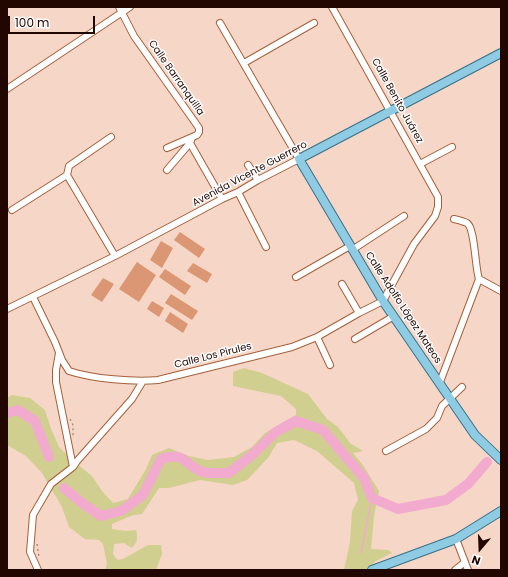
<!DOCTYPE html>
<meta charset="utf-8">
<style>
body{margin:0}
#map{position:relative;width:508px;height:577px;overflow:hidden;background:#f6d6c6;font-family:Poppins,sans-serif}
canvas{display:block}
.frame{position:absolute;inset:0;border:8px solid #210700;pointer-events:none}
.north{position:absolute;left:460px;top:529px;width:40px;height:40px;-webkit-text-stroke:3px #fefefe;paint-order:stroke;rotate:199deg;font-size:11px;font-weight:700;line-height:16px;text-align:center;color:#210700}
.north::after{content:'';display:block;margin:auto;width:14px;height:18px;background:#210700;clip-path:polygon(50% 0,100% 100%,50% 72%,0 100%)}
.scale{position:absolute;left:8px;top:16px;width:87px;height:18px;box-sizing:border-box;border:2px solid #210700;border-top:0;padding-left:5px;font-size:12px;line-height:14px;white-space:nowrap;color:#210700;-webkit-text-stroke:3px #fefefe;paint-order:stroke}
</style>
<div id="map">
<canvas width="508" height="577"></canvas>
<div class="frame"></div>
<div class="north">N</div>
<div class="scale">100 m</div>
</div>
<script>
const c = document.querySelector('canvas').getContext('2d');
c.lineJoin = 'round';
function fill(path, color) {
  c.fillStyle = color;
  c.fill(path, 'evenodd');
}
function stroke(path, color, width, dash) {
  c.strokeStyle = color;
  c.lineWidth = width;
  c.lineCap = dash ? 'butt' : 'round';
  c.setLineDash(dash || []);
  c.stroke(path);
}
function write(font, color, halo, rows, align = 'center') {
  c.font = font + ' Poppins,sans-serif';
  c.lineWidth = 3;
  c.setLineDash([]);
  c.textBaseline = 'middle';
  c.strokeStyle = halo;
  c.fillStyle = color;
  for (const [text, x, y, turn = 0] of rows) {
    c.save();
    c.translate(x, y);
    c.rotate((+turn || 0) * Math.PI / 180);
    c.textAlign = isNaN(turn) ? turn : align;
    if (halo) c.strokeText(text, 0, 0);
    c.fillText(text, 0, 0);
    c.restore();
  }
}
fill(new Path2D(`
 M 244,368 L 262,373 L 308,394 L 327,419 L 338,427 L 350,443 L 363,451 L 353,453 L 363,465 L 379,491 L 374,516 L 371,549 L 388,550 L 392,553 L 374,562 L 372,570 L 344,570 L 350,542 L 352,511 L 358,500 L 354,483 L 317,451 L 294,440 L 277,443 L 268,458 L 247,480 L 233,485 L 200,480 L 169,488 L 159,488 L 142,514 L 133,515 L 112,524 L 112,529 L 126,531 L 136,530 C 138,538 138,541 132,548 L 124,543 L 114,544 L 113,554 L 117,560 L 123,559 L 148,545 L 161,545 L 162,554 L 156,570 L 105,570 L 107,564 L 103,544 L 99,540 L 85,539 L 69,527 L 62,507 L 42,473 L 26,456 L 7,445 L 7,398 L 12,395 L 30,398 L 45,410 L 51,429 L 59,447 L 72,460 L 92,476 L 102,491 L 113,503 L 128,499 L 146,469 L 152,455 L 169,448 L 189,456 L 208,460 L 234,457 L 252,447 L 265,433 L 296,415 L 296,409 L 281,396 L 233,386 L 233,372 Z`), '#d0cf8f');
stroke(new Path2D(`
 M 361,553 L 372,498`), '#f2aace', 1.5);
stroke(new Path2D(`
 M 7,413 L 18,410 L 35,421 L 49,457
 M 64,488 L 82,503 L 101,516 L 121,511 L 143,495 L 161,459 C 184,451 183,463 200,471 C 206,474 221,473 229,473 L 252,455 L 276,432 L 296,421 L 323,430 L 364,478 L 372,498 L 398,509 L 446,500 L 468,484 L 487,462`), '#f2aace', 10);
fill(new Path2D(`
 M 180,232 L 205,249 L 199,258 L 174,240 Z
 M 161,241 L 173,248 L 162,268 L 150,260 Z
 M 137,262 L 156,275 L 139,302 L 119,289 Z
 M 193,263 L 212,274 L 207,283 L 187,271 Z
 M 165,269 L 191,286 L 185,295 L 159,277 Z
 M 103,278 L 114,284 L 102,302 L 91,295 Z
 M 171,294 L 198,311 L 192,320 L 165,303 Z
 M 152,301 L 164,308 L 159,317 L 147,309 Z
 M 170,312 L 188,324 L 183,333 L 165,321 Z`), '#db9673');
const minor = new Path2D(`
 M 119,7 L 134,36 L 199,128 L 199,132 L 197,135 L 167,148
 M 244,63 L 314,23
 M 7,89 L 130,7
 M 111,137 L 69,166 L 67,175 L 115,256
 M 192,138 L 190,143 L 222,199
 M 420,164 L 452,147
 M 248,165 L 258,180
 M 167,170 L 190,143
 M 238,192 L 266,247
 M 12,210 L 67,175
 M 454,219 C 458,220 463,221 467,223 C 475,228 475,268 479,279 L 501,291
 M 352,250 L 404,216
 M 296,277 L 350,246
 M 342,284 L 359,313
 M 33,297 L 55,342 L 62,360 L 69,371 C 93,379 134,382 158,380 L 292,347 L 317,337 L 359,313 L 383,301 L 414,244 L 435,216 L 438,207 L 438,197 L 332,7
 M 7,309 L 115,256 L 222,199 L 238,192 L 258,180 L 299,159 L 220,23
 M 317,337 L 330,365
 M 355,339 L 394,316
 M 440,382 L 479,279
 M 386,451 L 426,429 L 437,418 L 442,406 L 462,387
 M 73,467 L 77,461 L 132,399 L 143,381
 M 456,539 L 468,570
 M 38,570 L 30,552 L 33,515 L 51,484 L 73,467 L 56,382 L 56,370 L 59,353
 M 455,570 L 465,562`);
const major = new Path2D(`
 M 501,53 L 299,159 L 383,301 L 475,435 L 501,460
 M 372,570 L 456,539 L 501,511`);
stroke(minor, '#a5603b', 8);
stroke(major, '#387087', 10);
stroke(new Path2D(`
 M 70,419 L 73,425 L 73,436
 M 37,544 L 39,557`), '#85695d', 1, [2, 3]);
stroke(minor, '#fff', 6);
stroke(major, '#8fcbe2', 8);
write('10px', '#210700', '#fefefe', [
 ["Calle Barranquilla",176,78,55],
 ["Calle Benito Juárez",397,101,61],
 ["Avenida Vicente Guerrero",250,174,-28],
 ["Calle Adolfo López Mateos",403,308,57],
 ["Calle Los Pirules",213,356,-14]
]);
</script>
